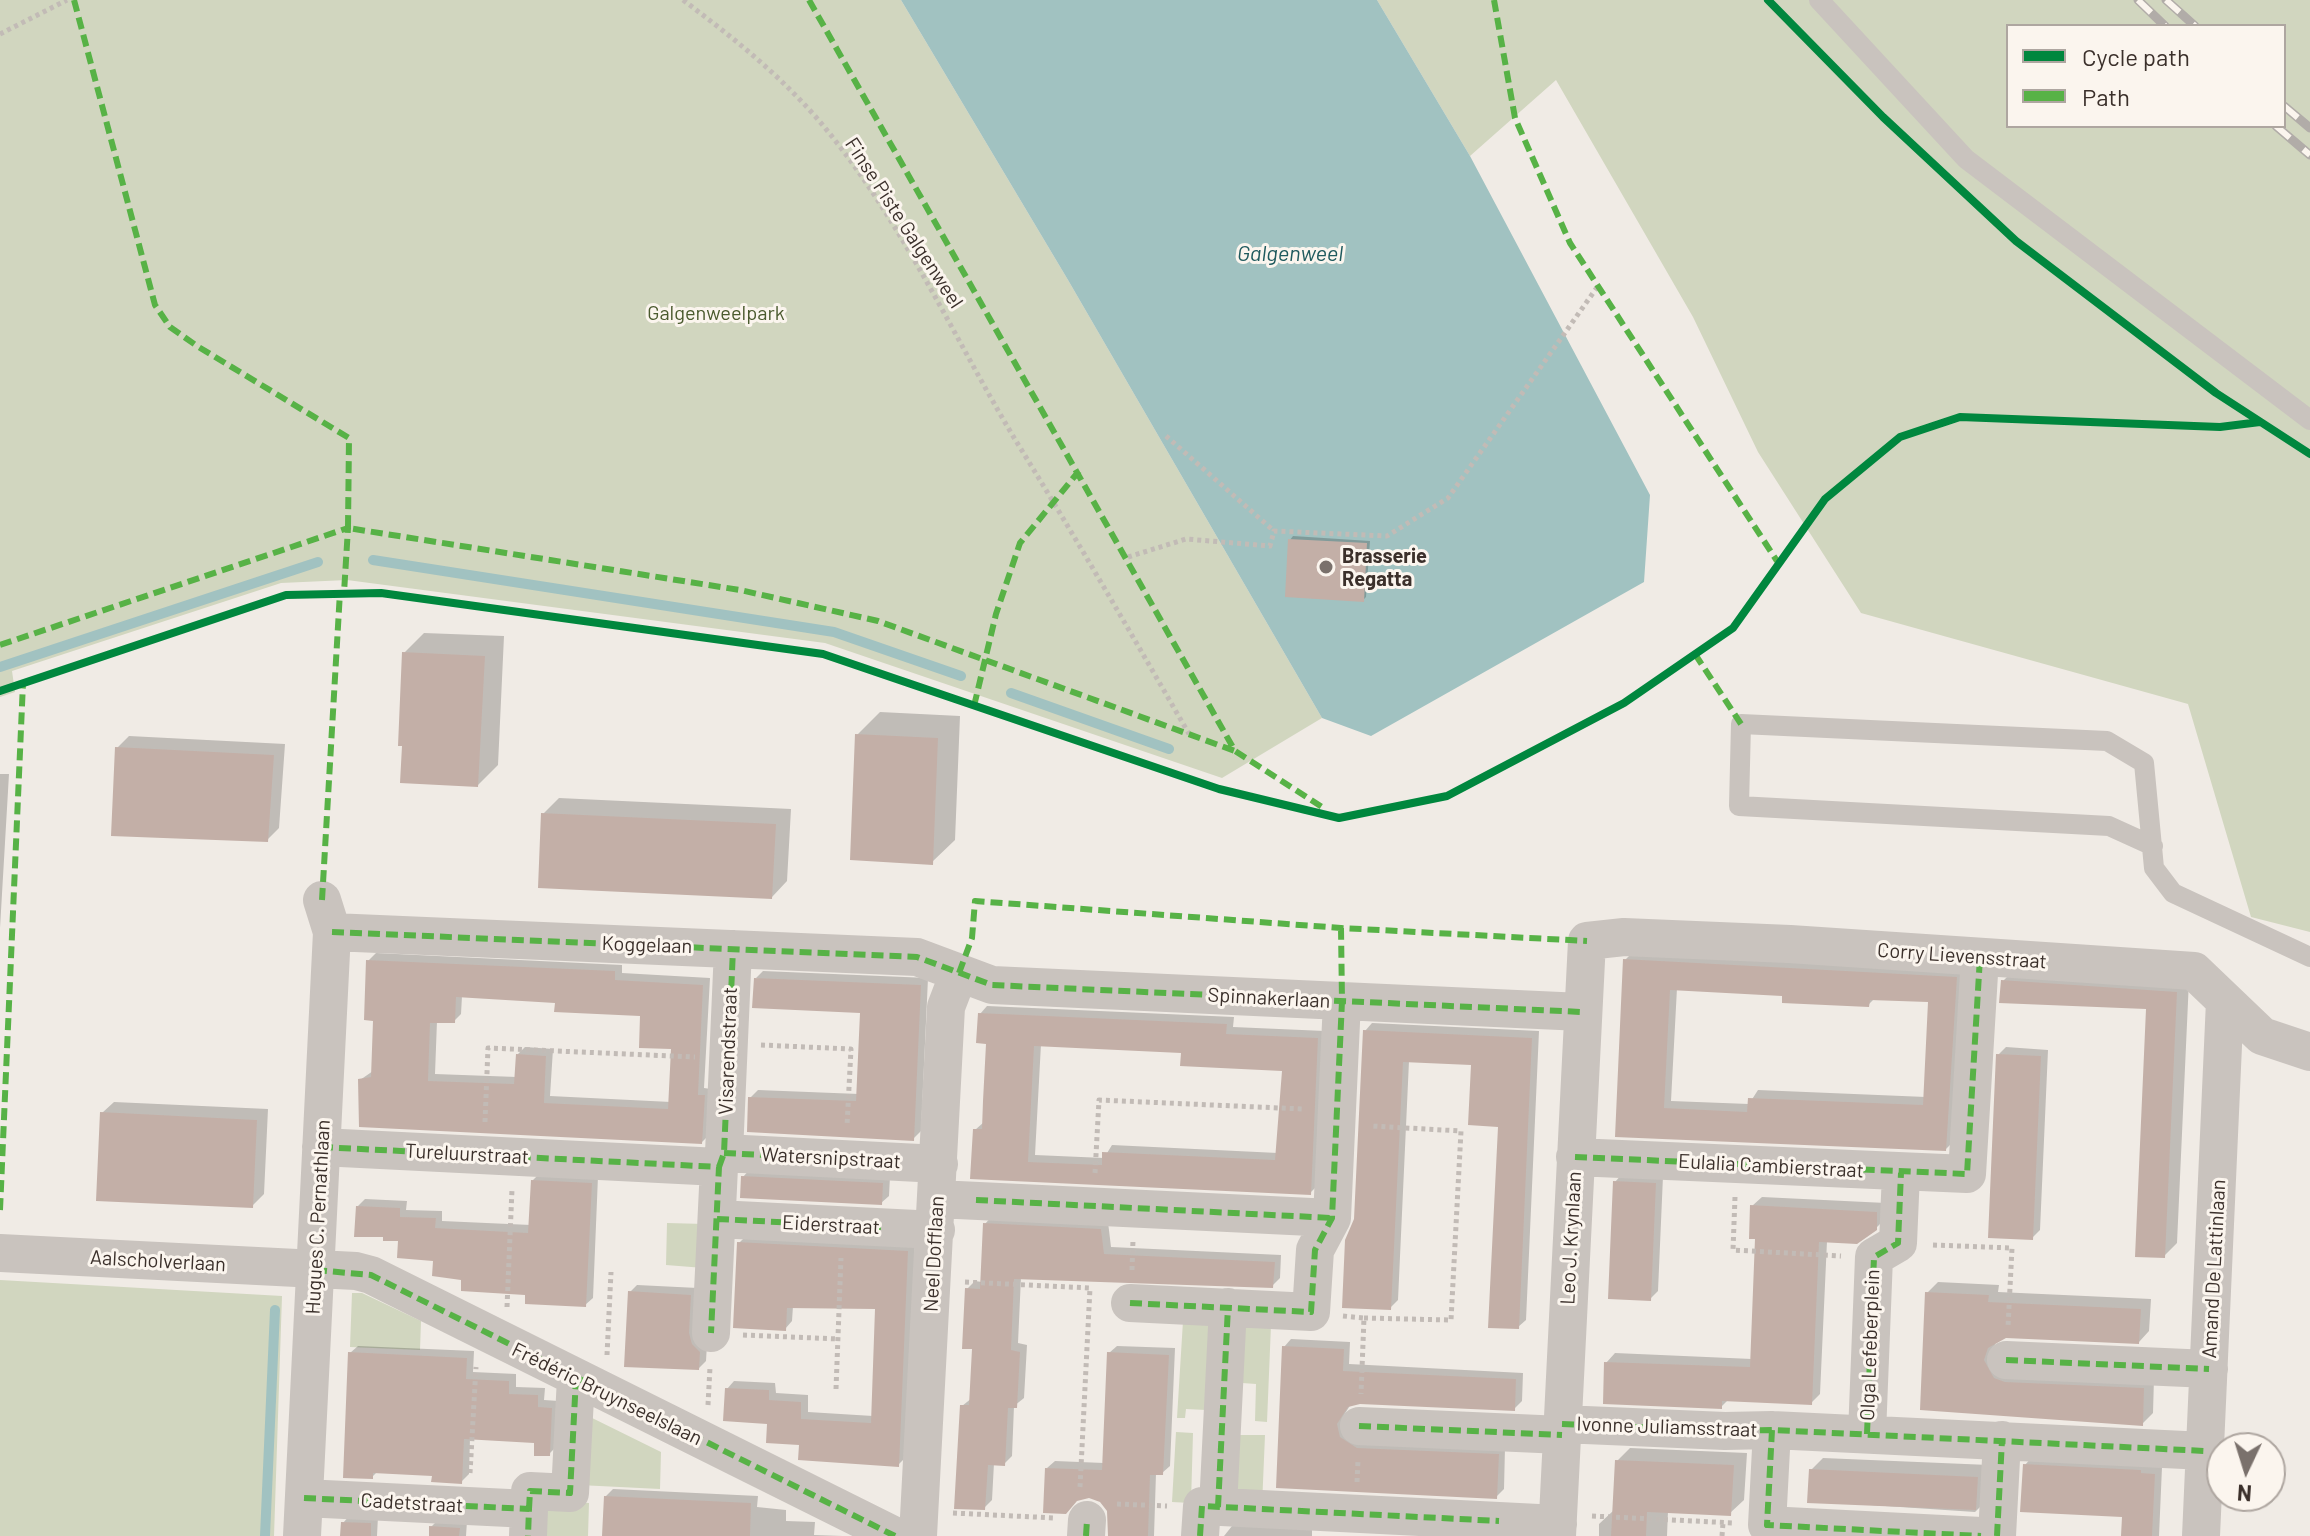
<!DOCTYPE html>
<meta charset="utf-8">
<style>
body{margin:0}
#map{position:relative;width:2310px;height:1536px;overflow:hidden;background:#f0ebe5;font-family:Barlow,sans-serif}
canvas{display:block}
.legend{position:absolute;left:2006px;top:24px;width:280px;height:104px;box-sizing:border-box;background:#fbf5ee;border:2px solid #aea6a0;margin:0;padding:10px 14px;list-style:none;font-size:24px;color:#3b302b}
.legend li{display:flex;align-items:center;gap:16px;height:40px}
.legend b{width:40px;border:2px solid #aea6a0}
.north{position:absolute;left:2206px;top:1432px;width:80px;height:80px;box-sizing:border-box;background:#fbf5ee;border:2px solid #aea6a0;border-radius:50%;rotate:184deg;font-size:22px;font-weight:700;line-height:32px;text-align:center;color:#3b302b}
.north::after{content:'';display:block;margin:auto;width:28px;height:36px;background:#7a716c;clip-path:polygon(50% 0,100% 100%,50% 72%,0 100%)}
</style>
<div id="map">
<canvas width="2310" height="1536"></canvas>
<ul class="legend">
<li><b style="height:10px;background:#00873e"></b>Cycle path</li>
<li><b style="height:10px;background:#57b246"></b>Path</li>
</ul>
<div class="north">N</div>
</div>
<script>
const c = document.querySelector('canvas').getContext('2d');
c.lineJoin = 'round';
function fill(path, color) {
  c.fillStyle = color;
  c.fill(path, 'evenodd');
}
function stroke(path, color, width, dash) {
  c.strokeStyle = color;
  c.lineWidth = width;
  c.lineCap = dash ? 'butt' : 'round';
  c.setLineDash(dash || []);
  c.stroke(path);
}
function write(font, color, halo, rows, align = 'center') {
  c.font = font + ' Barlow,sans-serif';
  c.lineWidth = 6;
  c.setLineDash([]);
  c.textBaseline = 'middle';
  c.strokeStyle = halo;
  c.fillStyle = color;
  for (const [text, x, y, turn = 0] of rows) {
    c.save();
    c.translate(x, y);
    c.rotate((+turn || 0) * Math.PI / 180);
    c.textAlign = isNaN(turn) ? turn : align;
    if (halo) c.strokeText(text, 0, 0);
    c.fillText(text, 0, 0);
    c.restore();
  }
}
fill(new Path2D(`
 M 0,0 L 901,0 L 1068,280 L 1322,718 L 1222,778 L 825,643 L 347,580 L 281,583 L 12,671 L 15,692 L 0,697 Z
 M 1377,0 L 2310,0 L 2310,932 L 2251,917 L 2188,704 L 1861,613 L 1758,452 L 1693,317 L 1556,80 L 1470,156 ZM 2008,26 L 2284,26 L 2284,126 L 2008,126 Z
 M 667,1223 L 705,1224 L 704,1268 L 666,1265 Z
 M 0,1280 L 282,1296 L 274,1536 L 0,1536 Z
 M 352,1293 L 362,1293 L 421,1321 L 420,1350 L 350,1347 Z
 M 1183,1321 L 1210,1322 L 1206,1410 L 1186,1409 L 1185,1418 L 1177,1418 Z
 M 1244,1323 L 1271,1325 L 1267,1422 L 1255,1421 L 1256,1384 L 1242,1383 Z
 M 582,1413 L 661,1452 L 660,1489 L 579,1485 Z
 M 1176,1432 L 1193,1433 L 1191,1503 L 1172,1502 Z
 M 1239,1435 L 1265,1435 L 1262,1506 L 1236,1505 Z
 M 539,1500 L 589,1503 L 588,1536 L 537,1536 Z`), '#d1d6bf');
fill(new Path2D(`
 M 901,0 L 1377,0 L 1470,156 L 1650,495 L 1644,582 L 1371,736 L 1322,718 L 1068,280 Z`), '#a1c2c1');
fill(new Path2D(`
 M 1293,536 L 1370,541 L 1366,597 L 1363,600 L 1290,540 Z
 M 424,633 L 504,636 L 498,765 L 478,785 L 404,653 Z
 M 880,712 L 960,716 L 955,840 L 932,862 L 857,735 Z
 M 129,736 L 285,744 L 279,828 L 267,840 L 117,748 Z
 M 0,774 L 9,774 L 0,928 Z
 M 559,798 L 791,809 L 787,881 L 772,897 L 543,814 Z
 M 1633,952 L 1964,970 L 1954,1141 L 1946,1149 L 1617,1135 L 1625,960 ZM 1677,988 L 1784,994 L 1868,1005 L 1875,998 L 1930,1000 L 1926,1097 L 1758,1090 L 1749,1104 L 1671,1101 Z
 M 376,953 L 622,965 L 622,973 L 710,978 L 704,1088 L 711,1089 L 709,1135 L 702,1142 L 360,1080 L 373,1071 L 375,1019 L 368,961 ZM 462,996 L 557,1001 L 643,1014 L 673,1047 L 671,1102 L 550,1096 L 553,1049 L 525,1047 L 518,1054 L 517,1077 L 435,1074 L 437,1021 L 454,1021 L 461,1014 Z
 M 2016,968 L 2189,980 L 2177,1243 L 2164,1256 L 2148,1007 L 2003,981 Z
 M 763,971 L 928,978 L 921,1131 L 913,1139 L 750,1098 L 758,1090 L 859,1094 L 863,1011 L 756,978 Z
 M 987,1006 L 1234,1017 L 1233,1027 L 1325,1031 L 1318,1185 L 1310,1193 L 972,1177 L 975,1130 L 984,1122 L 988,1042 L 980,1014 ZM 1041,1044 L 1183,1051 L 1284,1069 L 1278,1153 L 1112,1145 L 1104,1158 L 1035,1155 Z
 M 1372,1023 L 1539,1031 L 1526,1320 L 1518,1327 L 1500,1125 L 1473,1063 L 1409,1061 L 1398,1300 L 1390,1308 L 1356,1219 L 1365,1031 Z
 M 2006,1047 L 2048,1050 L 2040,1230 L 2032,1238 L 1998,1055 Z
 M 114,1102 L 268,1109 L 264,1194 L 252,1206 L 102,1113 Z
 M 750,1169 L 890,1176 L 889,1196 L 881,1203 L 743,1177 Z
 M 540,1173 L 598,1176 L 593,1298 L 585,1305 L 463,1278 L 400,1239 L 357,1207 L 365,1199 L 407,1201 L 406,1210 L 442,1211 L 442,1221 L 531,1225 L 533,1180 Z
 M 1622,1174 L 1663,1176 L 1658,1291 L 1650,1299 L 1615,1182 Z
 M 1762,1197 L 1886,1203 L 1885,1219 L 1875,1229 L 1827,1241 L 1820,1394 L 1811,1403 L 1729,1399 L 1721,1407 L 1606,1363 L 1615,1353 L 1752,1359 L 1757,1238 L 1752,1206 Z
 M 992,1216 L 1108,1222 L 1111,1247 L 1281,1255 L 1280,1278 L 1272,1286 L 1021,1277 L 1018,1343 L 1027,1345 L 1024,1398 L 1014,1406 L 1012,1456 L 1004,1464 L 994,1463 L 992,1500 L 984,1508 L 962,1406 L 972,1398 L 974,1347 L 967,1289 L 975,1281 L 982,1282 L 985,1224 Z
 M 747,1235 L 915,1244 L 906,1457 L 898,1465 L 801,1443 L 727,1389 L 734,1381 L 775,1383 L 776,1393 L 808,1395 L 808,1412 L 873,1416 L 877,1307 L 793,1306 L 792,1321 L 785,1329 L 739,1243 Z
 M 1938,1282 L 1999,1285 L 1998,1292 L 2151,1299 L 2149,1331 L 2139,1342 L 2006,1336 L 1996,1341 L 1994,1348 L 2154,1378 L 2153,1413 L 2142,1424 L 1922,1409 L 1927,1293 Z
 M 637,1285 L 698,1288 L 707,1344 L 706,1361 L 699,1368 L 630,1292 Z
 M 1291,1339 L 1350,1342 L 1349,1364 L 1523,1373 L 1522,1401 L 1514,1409 L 1360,1402 L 1351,1404 L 1344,1415 L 1505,1447 L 1504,1489 L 1496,1497 L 1278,1486 L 1284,1347 Z
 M 358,1346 L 474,1351 L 473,1372 L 516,1374 L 516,1387 L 545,1388 L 544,1400 L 559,1401 L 557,1446 L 549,1454 L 536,1441 L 470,1437 L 469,1474 L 461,1482 L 434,1474 L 378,1471 L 372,1477 L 350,1353 Z
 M 1117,1346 L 1175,1348 L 1170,1466 L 1162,1473 L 1156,1473 L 1154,1536 L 1110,1536 L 1109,1510 L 1101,1500 L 1047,1468 L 1055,1461 L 1104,1463 L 1109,1353 Z
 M 1630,1448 L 1747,1453 L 1744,1500 L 1730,1513 L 1668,1511 L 1667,1536 L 1599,1536 L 1599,1524 L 1613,1511 L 1617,1461 Z
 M 2032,1457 L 2162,1467 L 2159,1536 L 2123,1536 L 2124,1515 L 2025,1465 Z
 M 1823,1458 L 1989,1465 L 1987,1500 L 1975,1512 L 1810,1501 L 1811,1470 Z
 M 613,1489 L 758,1496 L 757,1507 L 786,1510 L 786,1521 L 815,1522 L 814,1535 L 843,1536 L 604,1536 L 606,1496 Z
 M 350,1515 L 378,1516 L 377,1536 L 342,1536 L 343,1523 Z
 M 439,1519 L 467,1521 L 466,1536 L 431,1536 L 431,1527 Z
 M 1232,1526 L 1312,1526 L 1312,1536 L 1224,1536 Z`), '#0003');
stroke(new Path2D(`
 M 373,560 L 834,632 L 961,676
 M 0,667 L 318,562
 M 1011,693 L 1169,749
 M 265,1536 L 275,1310`), '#a1c2c1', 10);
fill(new Path2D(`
 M 1288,539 L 1367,543 L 1364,602 L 1285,597 Z
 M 402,652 L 485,656 L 478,787 L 400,783 L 402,746 L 398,746 Z
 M 855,734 L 938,738 L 933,865 L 850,860 Z
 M 115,747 L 274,755 L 268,842 L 111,836 Z
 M 541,813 L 776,824 L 772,899 L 538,888 Z
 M 1623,959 L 1957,977 L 1946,1151 L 1615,1137 ZM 1670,990 L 1782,996 L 1782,1003 L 1869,1007 L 1870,1000 L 1928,1002 L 1923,1105 L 1748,1098 L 1747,1112 L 1664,1108 Z
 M 366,960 L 615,971 L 615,980 L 703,985 L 698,1095 L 705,1095 L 702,1144 L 359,1127 L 358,1079 L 371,1077 L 373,1021 L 364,1020 ZM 456,997 L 555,1003 L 554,1012 L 640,1016 L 639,1048 L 671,1049 L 668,1109 L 544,1103 L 546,1056 L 516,1054 L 514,1084 L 428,1081 L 430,1023 L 455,1023 Z
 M 754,978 L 921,985 L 914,1141 L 747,1132 L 748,1097 L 856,1101 L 860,1013 L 752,1008 Z
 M 2001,980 L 2177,992 L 2165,1258 L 2135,1257 L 2146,1009 L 1999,1003 Z
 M 978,1013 L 1227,1024 L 1226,1034 L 1318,1038 L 1311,1195 L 970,1179 L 973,1129 L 982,1129 L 983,1101 L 986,1044 L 976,1043 ZM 1034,1046 L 1181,1053 L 1180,1066 L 1282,1071 L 1275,1160 L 1102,1152 L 1102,1165 L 1028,1162 Z
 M 1363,1030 L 1532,1038 L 1519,1329 L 1488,1328 L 1498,1127 L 1468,1125 L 1471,1065 L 1403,1062 L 1391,1310 L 1342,1308 L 1345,1240 L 1354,1219 Z
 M 1996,1054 L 2041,1056 L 2033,1240 L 1988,1238 Z
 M 100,1112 L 257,1120 L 253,1208 L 96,1201 Z
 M 741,1176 L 883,1183 L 882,1205 L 740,1198 Z
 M 531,1180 L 592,1183 L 586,1307 L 525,1304 L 525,1295 L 461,1291 L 461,1280 L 432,1276 L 433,1261 L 397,1258 L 398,1241 L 383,1241 L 383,1237 L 354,1237 L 356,1206 L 400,1208 L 400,1217 L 436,1218 L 435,1228 L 528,1233 Z
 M 1613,1181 L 1656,1183 L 1651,1301 L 1608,1299 Z
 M 1750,1205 L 1877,1212 L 1877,1230 L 1857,1244 L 1819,1242 L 1812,1405 L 1722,1401 L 1722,1409 L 1603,1404 L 1604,1362 L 1750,1367 L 1755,1239 L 1749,1239 Z
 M 983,1223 L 1101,1229 L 1104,1254 L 1275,1262 L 1273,1288 L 1014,1279 L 1011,1350 L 1020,1352 L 1017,1408 L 1008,1408 L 1005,1466 L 988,1465 L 985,1510 L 954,1509 L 960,1405 L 969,1405 L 972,1349 L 962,1349 L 965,1288 L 980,1289 Z
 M 737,1242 L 908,1251 L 899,1467 L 798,1460 L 799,1445 L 766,1443 L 767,1424 L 723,1421 L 725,1388 L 769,1390 L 769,1400 L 801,1402 L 801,1419 L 871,1423 L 875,1309 L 787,1308 L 786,1331 L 733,1328 Z
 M 628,1291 L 691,1295 L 689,1333 L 692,1344 L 700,1352 L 699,1370 L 624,1367 Z
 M 1925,1292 L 1989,1295 L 1988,1302 L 2141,1309 L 2139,1344 L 2006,1338 L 1988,1348 L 1984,1360 L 1994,1378 L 2005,1382 L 2144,1388 L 2143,1426 L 1920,1410 Z
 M 1282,1346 L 1344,1349 L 1343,1371 L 1516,1379 L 1515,1411 L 1360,1404 L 1348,1407 L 1337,1424 L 1340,1437 L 1357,1448 L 1499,1454 L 1497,1499 L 1276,1488 Z
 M 348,1352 L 467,1358 L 466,1379 L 509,1381 L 509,1394 L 538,1395 L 538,1407 L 552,1408 L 550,1456 L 534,1456 L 534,1443 L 464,1439 L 462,1484 L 431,1482 L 432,1476 L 373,1473 L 373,1479 L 343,1478 Z
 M 1107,1352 L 1169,1355 L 1163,1475 L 1150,1475 L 1148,1536 L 1108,1536 L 1107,1511 L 1100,1502 L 1089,1498 L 1077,1501 L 1066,1514 L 1043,1513 L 1045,1468 L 1102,1470 Z
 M 1615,1460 L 1734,1465 L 1731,1516 L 1647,1512 L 1646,1536 L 1611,1536 Z
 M 2023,1464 L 2141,1470 L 2141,1473 L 2155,1474 L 2152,1536 L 2121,1536 L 2122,1517 L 2020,1512 Z
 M 1809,1469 L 1978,1477 L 1976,1510 L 1807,1503 Z
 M 604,1496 L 751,1503 L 750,1536 L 602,1536 Z
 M 341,1522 L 371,1523 L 371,1536 L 340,1536 Z
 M 429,1526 L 460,1528 L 459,1536 L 429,1536 Z`), '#c3afa7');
stroke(new Path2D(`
 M 683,0 C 731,36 775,71 815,116 C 898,212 951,333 1016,441 C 1076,538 1132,635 1189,734
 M 0,34 L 67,0
 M 1166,436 L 1274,531
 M 1128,557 L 1186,539 L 1270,546 L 1274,531 L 1387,536 L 1448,498 L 1598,286
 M 761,1045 L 851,1049 L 847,1126
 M 485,1122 L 488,1048 L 695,1057
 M 1095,1173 L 1099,1100 L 1303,1109
 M 1735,1197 L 1733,1250 L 1841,1256
 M 1933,1245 L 2012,1248 L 2008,1327
 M 1132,1270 L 1133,1240
 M 965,1282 L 1090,1288
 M 507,1307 L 512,1189
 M 1343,1316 L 1364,1318 L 1361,1394
 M 1364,1318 L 1451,1320 L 1461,1131 L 1371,1126
 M 743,1335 L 838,1339
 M 607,1355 L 611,1272
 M 836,1389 L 841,1258
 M 708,1405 L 710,1367
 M 470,1473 L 476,1367
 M 1357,1482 L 1358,1460
 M 1080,1487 L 1090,1288
 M 1117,1504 L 1167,1506
 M 953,1513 L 1055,1518
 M 1592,1516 L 1734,1523
 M 1722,1536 L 1723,1523`), '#c2bbb6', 5, [4, 4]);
stroke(new Path2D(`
 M 1819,0 L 1966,159 L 2310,420
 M 2153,846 L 2109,826 L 1739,806 L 1741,724 L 2107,741 L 2144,763 L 2154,868 L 2173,893 L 2310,957`), '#c9c3be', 20);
stroke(new Path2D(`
 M 332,932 L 917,957 L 992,985 L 1582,1012
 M 321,1147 L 719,1167 L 711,1333
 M 724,1153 L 939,1164
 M 1575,1157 L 1967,1174 L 1980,957
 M 719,1167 L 724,1153 L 733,949
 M 937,1199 L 1332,1218
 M 717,1219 L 936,1230
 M 0,1253 L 356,1271 L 371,1275 L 895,1536
 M 1130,1303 L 1311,1312 L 1315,1250 L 1332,1218 L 1342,1001
 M 2006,1360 L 2209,1369
 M 1562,1424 L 1725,1431 L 1772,1430 L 2205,1451
 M 1359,1426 L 1562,1435
 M 1772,1430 L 1767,1525 L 1981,1536
 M 1867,1434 L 1874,1257 L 1898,1243 L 1901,1173
 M 304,1498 L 529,1509 L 528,1536
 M 1218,1507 L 1228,1307
 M 529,1509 L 530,1491 L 570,1493 L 576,1378
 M 302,1536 L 332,932 L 322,900
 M 918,1536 L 946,1007 L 959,973
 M 1086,1536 L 1087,1520
 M 1200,1536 L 1202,1506 L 1558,1524
 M 1557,1536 L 1587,941 L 1624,937 L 1790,944 L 2194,971 L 2262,1036 L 2310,1052
 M 1997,1536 L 2002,1440
 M 2201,1536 L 2225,1001`), '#c9c3be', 38);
const rail = new Path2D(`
 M 2138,0 L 2165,26
 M 2166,0 L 2195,26
 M 2284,106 L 2310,128
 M 2276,126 L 2310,155`);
stroke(rail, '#b1aca8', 9);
stroke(rail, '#fbf5ee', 6, [18]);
stroke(new Path2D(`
 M 74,0 L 155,305 L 170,327 L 197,346 L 349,438 L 348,528 L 740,590 L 878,621 L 1235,751
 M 809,0 L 1235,751 L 1322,807
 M 1494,0 L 1515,118 L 1570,243 L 1777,561
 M 0,645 L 348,528 L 344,593
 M 1695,654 L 1741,724
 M 974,706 L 996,614 L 1020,543 L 1079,471
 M 322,900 L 340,592
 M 332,932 L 917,957 L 992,985 L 1582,1012
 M 959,973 L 972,938 L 975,901 L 1341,928 L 1587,941
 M 321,1147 L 719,1167 L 711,1333
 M 724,1153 L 884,1161
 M 1575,1157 L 1967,1174 L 1980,957
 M 719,1167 L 724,1153 L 733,949
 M 976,1200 L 1332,1218
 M 0,1210 L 23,683
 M 717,1219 L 881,1227
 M 315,1270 L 371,1275 L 895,1536
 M 1130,1303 L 1311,1312 L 1315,1250 L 1332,1218 L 1342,1001 L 1341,928
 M 2006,1360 L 2209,1369
 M 1562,1424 L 1725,1431 L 1772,1430 L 2205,1451
 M 1359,1426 L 1562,1435
 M 1772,1430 L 1767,1525 L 1981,1536
 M 1867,1434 L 1874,1257 L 1898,1243 L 1901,1173
 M 304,1498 L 529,1509 L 528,1536
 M 1218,1507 L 1228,1307
 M 529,1509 L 530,1491 L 570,1493 L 576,1378
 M 1086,1536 L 1087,1520
 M 1200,1536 L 1202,1506 L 1499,1521
 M 1997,1536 L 2002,1440`), '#57b246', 6, [12, 6]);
stroke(new Path2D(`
 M 1768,0 L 1883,117 L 2016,241 L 2216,393 L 2310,454
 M 0,691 L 286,595 L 381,593 L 823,654 L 1219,789 L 1339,818 L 1447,796 L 1624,703 L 1733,628 L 1825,499 L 1900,437 L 1960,417 L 2220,427 L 2260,422`), '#00873e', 8);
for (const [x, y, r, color] of [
 [1326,567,8,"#7a716c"]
]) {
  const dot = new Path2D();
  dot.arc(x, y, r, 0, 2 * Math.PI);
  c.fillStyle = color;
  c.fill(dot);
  stroke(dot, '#fbf5ee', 3);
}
write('20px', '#3b302b', '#fbf5ee', [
 ["Finse Piste Galgenweel",904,223,57],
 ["Koggelaan",647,945,2],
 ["Corry Lievensstraat",1962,956,4],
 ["Spinnakerlaan",1269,998,3],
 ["Visarendstraat",728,1051,-88],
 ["Tureluurstraat",467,1154,3],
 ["Watersnipstraat",831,1158,3],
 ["Eulalia Cambierstraat",1771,1166,3],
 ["Hugues C. Pernathlaan",318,1217,-87],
 ["Eiderstraat",831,1225,3],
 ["Leo J. Krynlaan",1571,1238,-87],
 ["Neel Dofflaan",934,1254,-87],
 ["Aalscholverlaan",158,1261,3],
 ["Amand De Lattinlaan",2214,1269,-87],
 ["Olga Lefeberplein",1870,1345,-88],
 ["Frédéric Bruynseelslaan",607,1394,26],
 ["Ivonne Juliamsstraat",1667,1427,2],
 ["Cadetstraat",412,1503,3]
]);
write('20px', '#4a5a2e', '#fbf5ee', [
 ["Galgenweelpark",716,313]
]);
write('bold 20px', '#3b302b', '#fbf5ee', [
 ["Brasserie",1342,556],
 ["Regatta",1342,579]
], 'left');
write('italic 22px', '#1f5a5e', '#fbf5ee', [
 ["Galgenweel",1290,254]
]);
</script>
